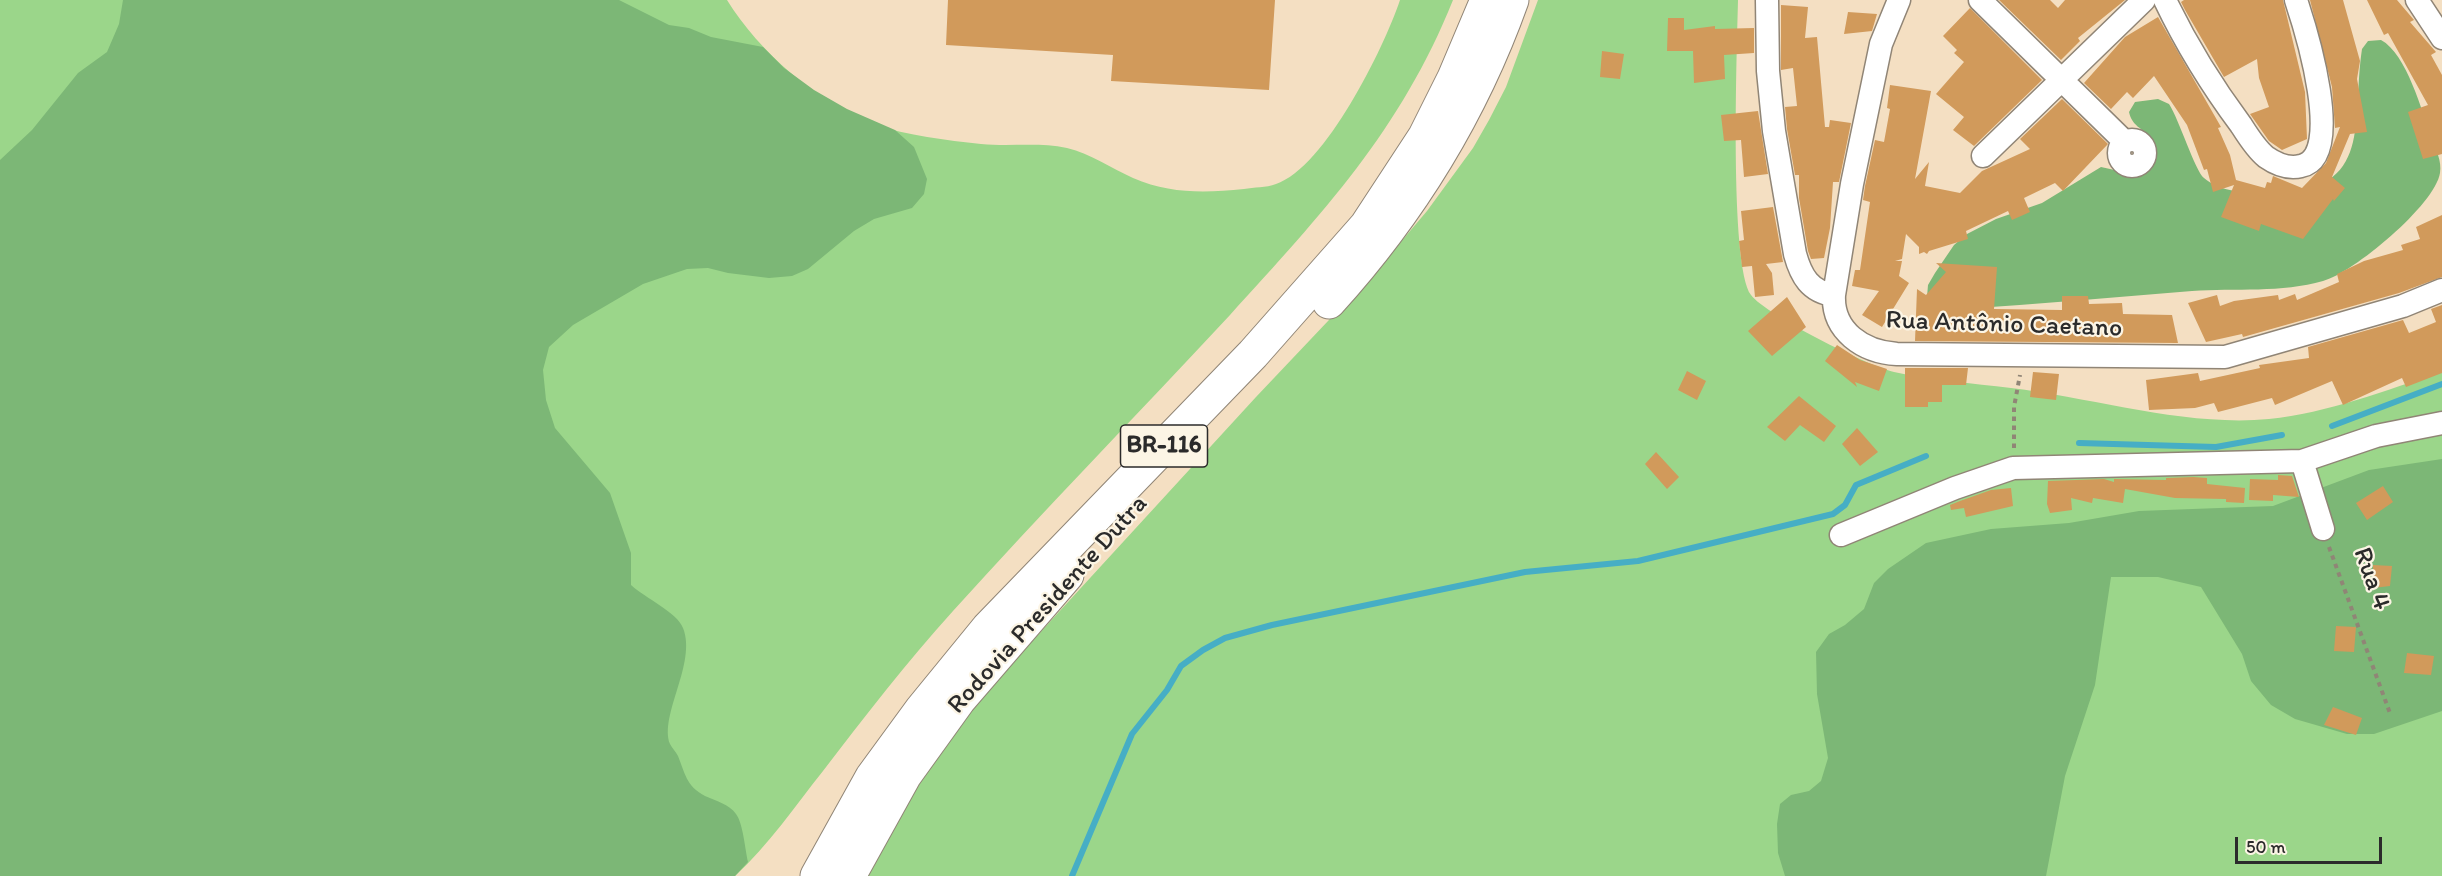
<!DOCTYPE html>
<meta charset="utf-8">
<style>
body{margin:0}
#map{position:relative;width:2442px;height:876px;overflow:hidden;background:#f4dfc2;font-family:Itim,sans-serif}
canvas{display:block}
.scale{position:absolute;left:2235px;top:837px;width:147px;height:27px;box-sizing:border-box;border:3px solid #2b2b2b;border-top:0;padding-left:8px;font-size:18px;line-height:21px;white-space:nowrap;color:#2b2b2b;-webkit-text-stroke:4px #fcf5e5;paint-order:stroke}
</style>
<div id="map">
<canvas width="2442" height="876"></canvas>
<div class="scale">50 m</div>
</div>
<script>
const c = document.querySelector('canvas').getContext('2d');
c.lineJoin = 'round';
function fill(path, color) {
  c.fillStyle = color;
  c.fill(path, 'evenodd');
}
function stroke(path, color, width, dash) {
  c.strokeStyle = color;
  c.lineWidth = width;
  c.lineCap = dash ? 'butt' : 'round';
  c.setLineDash(dash || []);
  c.stroke(path);
}
function write(font, color, halo, rows, align = 'center') {
  c.font = font + ' Itim,sans-serif';
  c.lineWidth = 4.5;
  c.setLineDash([]);
  c.textBaseline = 'middle';
  c.strokeStyle = halo;
  c.fillStyle = color;
  for (const [text, x, y, turn = 0] of rows) {
    c.save();
    c.translate(x, y);
    c.rotate((+turn || 0) * Math.PI / 180);
    c.textAlign = isNaN(turn) ? turn : align;
    if (halo) c.strokeText(text, 0, 0);
    c.fillText(text, 0, 0);
    c.restore();
  }
}
fill(new Path2D(`
 M 0,0 L 727,0 C 759,52 817,102 874,124 C 908,136 946,140 981,144 C 1010,147 1038,142 1067,148 C 1091,154 1111,168 1133,178 C 1170,194 1205,193 1244,189 C 1254,187 1266,188 1276,184 C 1325,168 1384,48 1400,0 L 1453,0 C 1401,130 1322,214 1230,315 C 1138,414 1043,511 953,611 C 907,662 865,716 823,771 C 795,806 768,846 735,876 L 0,876 Z
 M 1538,0 L 1738,0 C 1737,48 1729,265 1751,295 C 1766,315 1868,366 1894,372 C 1933,381 1972,383 2011,388 C 2094,398 2186,427 2269,419 C 2328,413 2386,390 2442,372 L 2442,876 L 867,876 L 880,842 L 969,710 L 1256,397 L 1382,264 L 1427,211 L 1473,148 L 1489,120 L 1506,87 Z`), '#9bd68a');
fill(new Path2D(`
 M 123,0 L 619,0 L 669,25 L 689,28 L 711,37 L 763,47 L 784,68 L 814,90 L 847,109 L 895,130 L 914,147 L 927,179 L 924,194 L 912,208 L 874,219 L 854,231 L 808,269 L 792,276 L 769,278 L 728,273 L 708,268 L 687,269 L 643,284 L 573,325 L 549,347 L 543,370 L 546,400 L 555,428 L 610,493 L 631,553 L 631,585 C 645,598 678,613 683,628 C 697,663 659,715 670,744 C 672,748 676,752 678,756 C 685,773 686,786 705,796 C 716,801 729,804 736,814 C 743,823 745,849 748,862 L 735,876 L 0,876 L 0,160 L 32,130 L 78,73 L 107,52 L 119,24 Z
 M 2381,40 C 2407,54 2422,112 2432,139 C 2436,150 2442,161 2440,173 C 2435,205 2353,273 2323,281 C 2282,293 2235,288 2192,291 C 2115,297 2039,304 1962,309 L 1927,297 L 1928,285 L 1935,273 L 1954,245 L 1967,234 L 1996,219 L 2042,203 L 2101,167 L 2137,175 C 2153,170 2162,152 2150,137 C 2142,128 2132,126 2129,112 L 2135,102 L 2158,99 L 2169,104 C 2179,119 2195,171 2204,178 C 2223,194 2247,192 2270,192 C 2375,194 2351,122 2362,49 L 2368,41 Z
 M 2442,459 L 2442,711 L 2374,734 L 2347,734 L 2295,719 L 2271,705 L 2251,681 L 2242,654 L 2201,587 L 2158,577 L 2111,577 L 2095,685 L 2065,776 L 2046,876 L 1785,876 L 1778,853 L 1777,824 L 1780,804 L 1791,795 L 1809,791 L 1821,781 L 1828,758 L 1817,694 L 1816,652 L 1829,634 L 1845,625 L 1864,609 L 1874,583 L 1888,569 L 1926,543 L 1991,529 L 2069,523 L 2139,511 L 2273,506 L 2369,470 Z`), '#7cb776');
stroke(new Path2D(`
 M 2332,426 L 2442,384
 M 2079,443 L 2216,447 L 2282,435
 M 1072,876 L 1132,734 L 1167,690 L 1181,666 L 1203,650 L 1225,638 L 1272,625 L 1525,572 L 1638,561 L 1833,514 L 1845,505 L 1856,485 L 1926,456`), '#46aec5', 6);
fill(new Path2D(`
 M 948,0 L 1275,0 L 1269,90 L 1111,81 L 1113,55 L 946,45 Z
 M 1999,0 L 2050,0 L 2058,8 L 2065,0 L 2125,0 L 2078,38 L 2080,41 L 2061,60 Z
 M 2184,0 L 2283,0 L 2305,92 L 2307,139 L 2282,150 L 2269,141 L 2250,114 L 2269,107 L 2259,78 L 2257,59 L 2224,77 L 2185,10 L 2181,2 Z
 M 2310,0 L 2343,0 L 2360,61 L 2357,79 L 2367,132 L 2350,134 L 2332,177 L 2345,188 L 2334,201 L 2333,199 L 2303,239 L 2261,224 L 2259,231 L 2221,217 L 2234,185 L 2213,192 L 2207,169 L 2204,170 L 2187,125 L 2154,76 L 2133,98 L 2127,92 L 2111,109 L 2084,83 L 2125,37 L 2158,17 L 2221,127 L 2218,128 L 2230,155 L 2236,180 L 2265,188 L 2267,182 L 2271,183 L 2273,176 L 2302,188 L 2326,163 L 2340,127 L 2335,128 L 2332,87 Z
 M 2367,0 L 2397,0 L 2414,20 L 2410,22 L 2436,52 L 2431,55 L 2442,75 L 2442,154 L 2423,159 L 2408,112 L 2428,105 L 2388,33 L 2384,35 Z
 M 1781,5 L 1808,7 L 1805,38 L 1817,37 L 1825,127 L 1829,127 L 1830,120 L 1851,123 L 1839,182 L 1833,182 L 1830,228 L 1824,258 L 1811,259 L 1808,251 L 1799,198 L 1799,175 L 1795,175 L 1787,129 L 1785,107 L 1797,106 L 1793,68 L 1781,70 Z
 M 1970,8 L 2042,80 L 1974,146 L 1953,130 L 1964,117 L 1936,94 L 1964,62 L 1954,53 L 1957,50 L 1943,36 Z
 M 1848,12 L 1877,14 L 1872,31 L 1844,34 Z
 M 1668,18 L 1684,18 L 1684,30 L 1715,26 L 1715,29 L 1754,28 L 1754,53 L 1724,55 L 1725,79 L 1694,83 L 1693,51 L 1667,51 Z
 M 1602,51 L 1624,54 L 1620,79 L 1600,77 Z
 M 1890,85 L 1931,91 L 1915,179 L 1929,162 L 1925,186 L 1960,193 L 1982,171 L 2030,149 L 2020,139 L 2062,99 L 2108,144 L 2063,191 L 2055,183 L 2024,198 L 2030,212 L 2012,220 L 2008,211 L 1966,231 L 1968,239 L 1929,251 L 1927,254 L 1924,252 L 1919,254 L 1919,247 L 1906,234 L 1902,259 L 1895,261 L 1902,261 L 1899,276 L 1909,283 L 1882,327 L 1862,315 L 1879,291 L 1852,286 L 1855,270 L 1860,270 L 1870,202 L 1863,200 L 1865,186 L 1875,140 L 1884,142 L 1890,109 L 1887,108 Z
 M 1758,111 L 1768,174 L 1744,177 L 1741,140 L 1724,141 L 1721,115 Z
 M 1773,207 L 1783,262 L 1766,264 L 1772,273 L 1774,295 L 1755,297 L 1752,266 L 1742,267 L 1739,241 L 1744,240 L 1741,211 Z
 M 2442,215 L 2442,277 L 2399,293 L 2243,337 L 2242,334 L 2206,342 L 2188,303 L 2217,295 L 2220,306 L 2234,301 L 2278,295 L 2279,300 L 2295,294 L 2297,300 L 2339,282 L 2337,274 L 2364,261 L 2403,250 L 2401,245 L 2420,239 L 2416,227 Z
 M 1936,263 L 1997,267 L 1994,309 L 2062,310 L 2062,296 L 2088,296 L 2089,304 L 2122,303 L 2123,314 L 2172,315 L 2178,343 L 1915,341 L 1917,289 L 1926,295 L 1946,272 Z
 M 1787,297 L 1806,327 L 1772,356 L 1748,331 Z
 M 2442,305 L 2442,373 L 2406,387 L 2402,378 L 2343,405 L 2332,381 L 2275,405 L 2272,398 L 2218,412 L 2214,403 L 2195,408 L 2149,410 L 2146,380 L 2198,373 L 2200,381 L 2260,368 L 2259,365 L 2309,358 L 2308,347 L 2403,320 L 2409,333 L 2436,322 L 2431,309 Z
 M 1837,345 L 1860,360 L 1887,369 L 1879,391 L 1855,382 L 1857,387 L 1825,361 Z
 M 1905,368 L 1968,368 L 1966,385 L 1942,385 L 1942,402 L 1928,402 L 1928,407 L 1905,407 Z
 M 1687,371 L 1706,381 L 1697,400 L 1678,390 Z
 M 2033,372 L 2059,374 L 2056,400 L 2030,397 Z
 M 1799,396 L 1836,426 L 1824,442 L 1800,425 L 1785,441 L 1767,427 Z
 M 1857,428 L 1878,452 L 1860,466 L 1842,444 Z
 M 1656,452 L 1679,477 L 1667,489 L 1645,464 Z
 M 2278,475 L 2292,476 L 2299,497 L 2273,495 L 2273,501 L 2249,500 L 2250,479 L 2278,480 Z
 M 2193,477 L 2207,478 L 2207,484 L 2245,488 L 2244,503 L 2226,502 L 2226,499 L 2175,498 L 2125,489 L 2123,503 L 2093,498 L 2092,503 L 2071,498 L 2072,510 L 2050,513 L 2047,504 L 2048,481 L 2104,479 L 2114,482 L 2114,479 L 2166,480 L 2166,478 Z
 M 2383,486 L 2393,502 L 2367,520 L 2356,503 Z
 M 2011,488 L 2013,506 L 1966,517 L 1964,508 L 1951,510 L 1950,505 L 1960,501 L 1991,490 Z
 M 2373,565 L 2392,566 L 2390,586 L 2373,588 Z
 M 2336,626 L 2356,627 L 2354,652 L 2334,651 Z
 M 2407,653 L 2434,656 L 2431,675 L 2404,673 Z
 M 2333,707 L 2362,718 L 2356,735 L 2324,725 Z`), '#d19a5b');
const minor = new Path2D(`
 M 1767,0 L 1768,71 L 1774,131 L 1795,254 C 1801,276 1810,292 1834,295 C 1832,331 1863,352 1897,354 L 2225,357 L 2403,306 L 2442,290
 M 1980,0 L 2125,142
 M 2165,0 C 2186,44 2212,86 2241,125 C 2248,136 2256,149 2266,157 C 2276,164 2289,169 2301,166 C 2346,157 2305,27 2296,0
 M 2417,0 L 2442,38
 M2119 153a13 13 0 1 1 26 0a13 13 0 1 1-26 0Z
 M 1983,156 L 2144,0
 M 1834,295 L 1852,184 L 1881,44 L 1899,0
 M 2302,461 L 2323,529
 M 1841,535 L 1955,488 L 2013,468 L 2302,461 L 2376,436 L 2442,423`);
const highway = new Path2D(`
 M 1329,302 C 1409,214 1472,112 1512,0
 M 817,876 L 872,777 L 921,710 L 988,628 L 1253,354 L 1366,226 L 1425,136 L 1454,78 L 1487,0
 M 849,876 L 905,775 L 959,700 L 1067,575`);
stroke(minor, '#908576', 25);
stroke(highway, '#908576', 35);
stroke(new Path2D(`
 M 2014,448 L 2014,407 L 2020,375
 M 2329,547 L 2391,716`), '#908576', 4, [4.5, 4.5]);
stroke(minor, '#fff', 22);
stroke(highway, '#fff', 33);
for (const [x, y, w] of [
 [1164,446,87]
]) {
  const box = new Path2D();
  box.roundRect(x - w / 2, y - 21, w, 42, 4.5);
  c.fillStyle = '#fcf5e5';
  c.fill(box);
  stroke(box, '#2b2b2b', 1.5);
}
write('bold 24px', '#2b2b2b', null, [
 ["BR-116",1164,446]
]);
write('26px', '#2b2b2b', '#fcf5e5', [
 ["Rua Antônio Caetano",2004,325,2],
 ["Rua 4",2371,579,70],
 ["Rodovia Presidente Dutra",1048,605,-48]
]);
</script>
